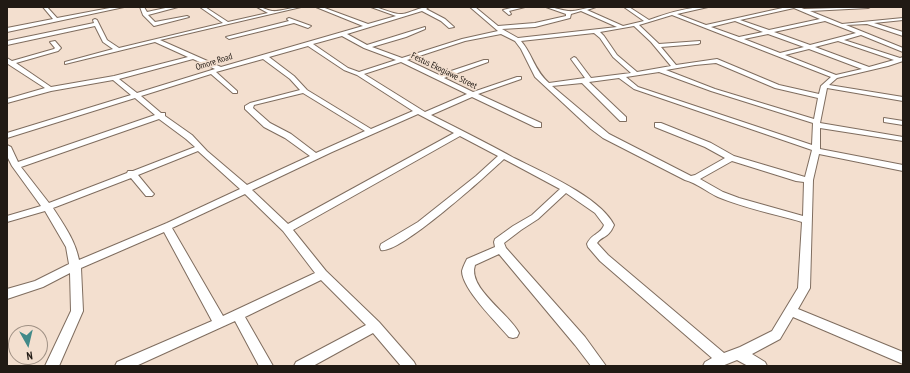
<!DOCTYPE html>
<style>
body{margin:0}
#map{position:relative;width:910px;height:373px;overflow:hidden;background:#f3dfcf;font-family:"PT Sans Narrow",sans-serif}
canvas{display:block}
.frame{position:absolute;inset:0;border:8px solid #211a14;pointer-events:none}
.north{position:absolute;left:8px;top:325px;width:40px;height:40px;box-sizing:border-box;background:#f3dfcf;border:1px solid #9f9084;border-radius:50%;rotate:172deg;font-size:11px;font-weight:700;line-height:16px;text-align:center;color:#211a14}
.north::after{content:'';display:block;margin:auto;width:14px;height:18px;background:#428a89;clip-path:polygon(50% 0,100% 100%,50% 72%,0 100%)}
</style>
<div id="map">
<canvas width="910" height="373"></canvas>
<div class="frame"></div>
<div class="north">N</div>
</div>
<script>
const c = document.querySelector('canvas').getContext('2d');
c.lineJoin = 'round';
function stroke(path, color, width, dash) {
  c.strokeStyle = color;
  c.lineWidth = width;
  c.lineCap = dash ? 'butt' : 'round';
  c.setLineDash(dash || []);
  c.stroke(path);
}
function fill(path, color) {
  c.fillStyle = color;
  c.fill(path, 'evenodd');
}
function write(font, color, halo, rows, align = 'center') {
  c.font = font + ' "PT Sans Narrow",sans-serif';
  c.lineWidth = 3.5;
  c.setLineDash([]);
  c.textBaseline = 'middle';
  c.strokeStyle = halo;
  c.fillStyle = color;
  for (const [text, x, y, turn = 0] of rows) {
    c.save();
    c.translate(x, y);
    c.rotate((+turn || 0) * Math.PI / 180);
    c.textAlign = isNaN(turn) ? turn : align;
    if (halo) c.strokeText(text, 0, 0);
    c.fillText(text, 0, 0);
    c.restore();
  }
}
const minor = new Path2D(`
 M 43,7 L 47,7 L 57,18 L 115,7 L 124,7 L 7,32 L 7,28 L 53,19 Z
 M 140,7 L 144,7 L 147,12 L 170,7 L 178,7 L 148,15 L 155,22 L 187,16 L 189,17 L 154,26 L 143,15 Z
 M 200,7 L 205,7 L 228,22 L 268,13 L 257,7 C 263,7 266,10 272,11 C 279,12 293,7 301,7 L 160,40 L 221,67 L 363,26 L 316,7 L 322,7 L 368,24 L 396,16 L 371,7 C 381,7 393,15 402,14 C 411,13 419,7 429,7 L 426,9 L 445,19 L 454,27 L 449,28 L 441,21 L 422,11 L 347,34 L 367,45 L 425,27 L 425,29 L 406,37 L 372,47 L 402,58 L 462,39 L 498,31 L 470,7 L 475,7 L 498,26 L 535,23 L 566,16 L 566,14 L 546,7 C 554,7 560,10 568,11 C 576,12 587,7 596,7 L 587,10 L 623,26 L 644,21 L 624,7 L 629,7 L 649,20 C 668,13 687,7 708,7 L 677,14 L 706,25 L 787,7 L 799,7 L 804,9 L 870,7 L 868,8 L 810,11 L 842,24 L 903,18 L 903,20 L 874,23 L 903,32 L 903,36 L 867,24 L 846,25 L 903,48 L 903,52 L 861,35 L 844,40 L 900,58 L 903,57 L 903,61 L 888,66 L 837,78 L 829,85 L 903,97 L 903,101 L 827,88 L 820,123 L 903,137 L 903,141 L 820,128 L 820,149 L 903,165 L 903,171 L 819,154 L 813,180 L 810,288 L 798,309 L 903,352 L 903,364 L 793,317 L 780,339 L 752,354 L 765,362 L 767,366 L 748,366 L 737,360 L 722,366 L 703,366 L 705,362 L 712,358 L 600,261 L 588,247 L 587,244 C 592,233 600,235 604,225 L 595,213 L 566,193 L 538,219 L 521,230 L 504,243 L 506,248 L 585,337 L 606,366 L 591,366 L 575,345 L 499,254 L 475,265 C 467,288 510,314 519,333 L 517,337 L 513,338 L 509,337 C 497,323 462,289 462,271 C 463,267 465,263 467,259 L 495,247 L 494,242 L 495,239 L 513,226 L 532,215 L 560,189 L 504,159 C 488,174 399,255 381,250 L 380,247 L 381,244 L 418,222 L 476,176 L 498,156 L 460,136 L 293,230 L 326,271 L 379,322 L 414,362 L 416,366 L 401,366 L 373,333 L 313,366 L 294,366 L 296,362 L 366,325 L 321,280 L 245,317 L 273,366 L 259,366 L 235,321 L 136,366 L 115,366 L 117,362 L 212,321 L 164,232 L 81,268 L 83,311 L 59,366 L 45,366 L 71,311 L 70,273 L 43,287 L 7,299 L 7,289 L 35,281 L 69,264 L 66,247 L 45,211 L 7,222 L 7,216 L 41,206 L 12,166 L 7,156 L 7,145 L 11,147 L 18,162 L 155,115 L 135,98 L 7,138 L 7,133 L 131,95 L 113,80 L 51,91 L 7,103 L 7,99 L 45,88 L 8,64 L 7,58 L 12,61 L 54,49 L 55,48 L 50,42 L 55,41 L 61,48 L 58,51 L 16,63 L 51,87 L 114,76 L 188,57 L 155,42 L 65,64 L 65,62 L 113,49 L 103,42 L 95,26 L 7,45 L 7,41 L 94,23 L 93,20 L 95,19 L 97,20 L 107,40 L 119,48 L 223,23 ZM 794,8 L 820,19 L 769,30 L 740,20 ZM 581,11 L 617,27 L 518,38 L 502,29 L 535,27 L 570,18 L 571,14 ZM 672,15 L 831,77 L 821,86 L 819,94 L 779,85 L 717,59 L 676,65 L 661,47 L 698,44 L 700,43 L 700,41 L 659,44 L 639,25 ZM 735,21 L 763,32 L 739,37 L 711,27 ZM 825,21 L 856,33 L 810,45 L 774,32 ZM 634,26 L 651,42 L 671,66 L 637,72 L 617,55 L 604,36 L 600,32 ZM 594,33 L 600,38 L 613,57 L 631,73 L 591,78 L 576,58 L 574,57 L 571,59 L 585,78 L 549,83 C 534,70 533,55 521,41 ZM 501,34 L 515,41 L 521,49 L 535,77 L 591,129 L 603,138 L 685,180 C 697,183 707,192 718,197 C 745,208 774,214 802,222 L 798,288 L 772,331 L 740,347 L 724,353 L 608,255 L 597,243 C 603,235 608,239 614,225 C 600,197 542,172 514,158 C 487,143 459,129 431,115 L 472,97 L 535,127 L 541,127 L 541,123 L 478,94 L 521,79 L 521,77 L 517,77 L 473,92 L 444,78 L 488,62 L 488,60 L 484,60 L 439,75 L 407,60 L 465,41 ZM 768,34 L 804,47 L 780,53 L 744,39 ZM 342,36 L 364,48 L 396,60 L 359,72 L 348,68 L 313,44 ZM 838,41 L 894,60 L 869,67 L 815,47 ZM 308,46 L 344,70 L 357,75 L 413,111 L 371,129 L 307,90 L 294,76 L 269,57 ZM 809,49 L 862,69 L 836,75 L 785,55 ZM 193,59 L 215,69 L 137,93 L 119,79 ZM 263,59 L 290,79 L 300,90 L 250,103 L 245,106 L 245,109 L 264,127 L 285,138 L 310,156 L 247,185 L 207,151 L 192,135 L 165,116 L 165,113 L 161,113 L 141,96 L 211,74 L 233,93 L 237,93 L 237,91 L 216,72 ZM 401,62 L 467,94 L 425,112 L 364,74 ZM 716,63 L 775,88 L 818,98 L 814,119 L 715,89 L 666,70 L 695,65 ZM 659,72 L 711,91 L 813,123 L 812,145 L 638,87 L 626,77 ZM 619,78 L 634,89 L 812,150 L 805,177 L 734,156 L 711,143 L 661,123 L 655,123 L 655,127 L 705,147 L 725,158 L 695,175 L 691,176 L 609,134 L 552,86 L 582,83 L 620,121 L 626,121 L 626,117 L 589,82 ZM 303,93 L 365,131 L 316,153 L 291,134 L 270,123 L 253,108 L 254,105 ZM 418,114 L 454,133 L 288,224 L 252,190 L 332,152 ZM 159,119 L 186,139 L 195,147 L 133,171 L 128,171 L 127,173 L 49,203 L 21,167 ZM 198,151 L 240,189 L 167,223 L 79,260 C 75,240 64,225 53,208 L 131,178 L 146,196 L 152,196 L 154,194 L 152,192 L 138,175 ZM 732,161 L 796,181 L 804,182 L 803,216 L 739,198 L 723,192 L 700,179 ZM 245,194 L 283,231 L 315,273 L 223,316 L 172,228 Z
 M 515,7 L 525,7 L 509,11 L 511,14 L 509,15 L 503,10 Z
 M 289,18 L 311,26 L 308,28 L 294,23 L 229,39 L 226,37 L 289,21 L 287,19 Z
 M 884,118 L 903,121 L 903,125 L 884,122 Z`);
stroke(minor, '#7f6d5f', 2);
fill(minor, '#fff');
write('9px', '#211a14', '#f3dfcf', [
 ["Omore Road",214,62,-18],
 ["Festus Ekogiawe Street",444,71,26]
]);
</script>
